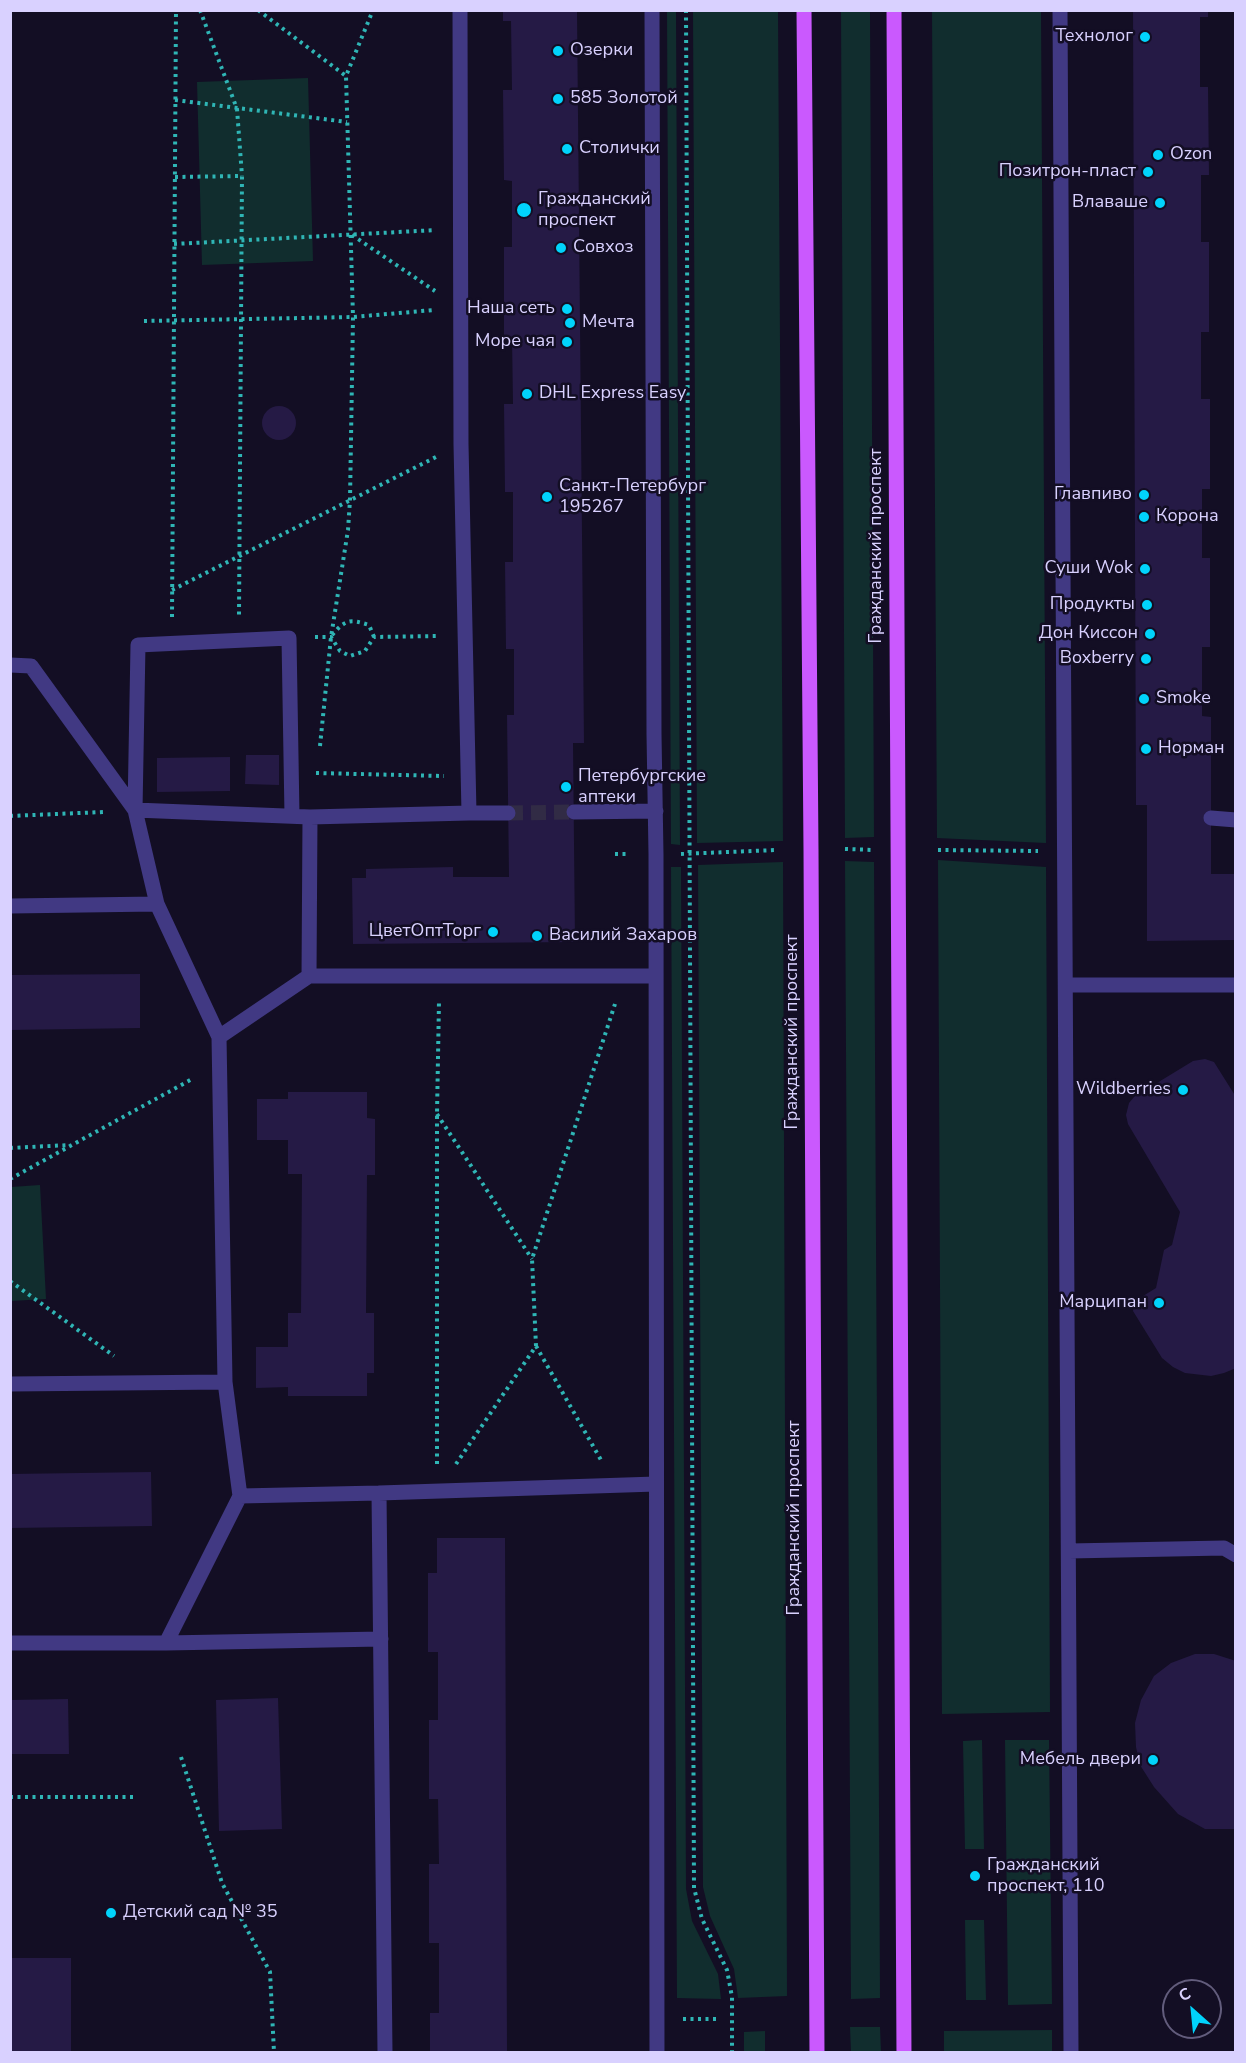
<!DOCTYPE html>
<meta charset="utf-8">
<style>
body{margin:0}
#map{position:relative;width:1246px;height:2063px;overflow:hidden;background:#130e24;font-family:"Nunito Sans",sans-serif}
canvas{display:block}
.frame{position:absolute;inset:0;border:12px solid #d9d1ff;pointer-events:none}
.north{position:absolute;left:1162px;top:1979px;width:60px;height:60px;box-sizing:border-box;background:#130e24;border:2px solid #625c7c;border-radius:50%;rotate:333deg;font-size:16px;font-weight:700;line-height:24px;text-align:center;color:#d9d1ff}
.north::after{content:'';display:block;margin:auto;width:21px;height:27px;background:#01d3fb;clip-path:polygon(50% 0,100% 100%,50% 72%,0 100%)}
</style>
<div id="map">
<canvas width="1246" height="2063"></canvas>
<div class="frame"></div>
<div class="north">С</div>
</div>
<script>
const c = document.querySelector('canvas').getContext('2d');
c.lineJoin = 'round';
function fill(path, color) {
  c.fillStyle = color;
  c.fill(path, 'evenodd');
}
function stroke(path, color, width, dash) {
  c.strokeStyle = color;
  c.lineWidth = width;
  c.lineCap = dash ? 'butt' : 'round';
  c.setLineDash(dash || []);
  c.stroke(path);
}
function write(font, color, halo, rows, align = 'center') {
  c.font = font + ' "Nunito Sans",sans-serif';
  c.lineWidth = 5;
  c.setLineDash([]);
  c.textBaseline = 'middle';
  c.strokeStyle = halo;
  c.fillStyle = color;
  for (const [text, x, y, turn = 0] of rows) {
    c.save();
    c.translate(x, y);
    c.rotate((+turn || 0) * Math.PI / 180);
    c.textAlign = isNaN(turn) ? turn : align;
    if (halo) c.strokeText(text, 0, 0);
    c.fillText(text, 0, 0);
    c.restore();
  }
}
fill(new Path2D(`
 M 667,11 L 676,11 L 680,845 L 671,844 Z
 M 693,11 L 778,11 L 783,841 L 697,843 Z
 M 841,11 L 870,11 L 874,837 L 845,838 Z
 M 932,11 L 1041,11 L 1046,843 L 937,838 Z
 M 308,78 L 313,261 L 202,265 L 197,82 Z
 M 938,860 L 1046,867 L 1050,1712 L 942,1714 Z
 M 845,861 L 874,862 L 880,1998 L 851,1999 Z
 M 783,862 L 787,1996 L 738,1998 L 734,1969 L 710,1916 L 703,1887 L 698,865 Z
 M 671,867 L 681,867 L 686,1889 L 692,1921 L 718,1974 L 721,1999 L 677,1998 Z
 M 40,1185 L 46,1299 L 11,1301 L 11,1187 Z
 M 982,1740 L 984,1849 L 965,1849 L 963,1741 Z
 M 1005,1740 L 1049,1740 L 1052,2004 L 1008,2005 Z
 M 965,1920 L 984,1920 L 986,2000 L 966,2000 Z
 M 850,2027 L 880,2027 L 881,2052 L 851,2052 Z
 M 1052,2030 L 1052,2052 L 944,2052 L 944,2031 Z
 M 765,2031 L 765,2052 L 744,2052 L 744,2032 Z`), '#112d2e');
fill(new Path2D(`
 M 503,10 L 577,10 L 584,743 L 573,743 L 575,942 L 353,944 L 352,878 L 366,878 L 366,869 L 453,867 L 453,877 L 509,877 L 507,715 L 514,715 L 514,649 L 506,649 L 505,562 L 513,562 L 513,492 L 505,492 L 504,404 L 513,404 L 512,337 L 504,337 L 504,247 L 512,247 L 512,181 L 504,180 L 503,90 L 512,90 L 511,21 L 503,21 Z
 M 1133,10 L 1208,10 L 1208,17 L 1200,17 L 1200,87 L 1208,87 L 1209,175 L 1201,175 L 1201,242 L 1209,242 L 1209,332 L 1201,332 L 1201,399 L 1210,399 L 1210,489 L 1202,489 L 1202,558 L 1210,558 L 1210,647 L 1202,647 L 1202,716 L 1211,717 L 1211,874 L 1236,874 L 1236,940 L 1147,941 L 1147,805 L 1136,805 Z
 M262 423a17 17 0 1 1 34 0a17 17 0 1 1-34 0Z
 M 246,755 L 279,755 L 279,785 L 245,784 Z
 M 230,757 L 230,791 L 157,792 L 157,758 Z
 M 140,974 L 140,1028 L 10,1030 L 10,975 Z
 M 1205,1059 L 1214,1062 L 1236,1097 L 1236,1368 L 1224,1373 L 1211,1376 L 1185,1373 L 1173,1367 L 1162,1358 L 1133,1311 L 1135,1301 L 1156,1288 L 1164,1250 L 1172,1245 L 1180,1212 L 1128,1124 L 1126,1115 L 1129,1103 L 1134,1097 L 1193,1061 Z
 M 288,1092 L 367,1092 L 367,1118 L 375,1119 L 375,1175 L 367,1175 L 366,1313 L 374,1313 L 374,1373 L 367,1373 L 367,1396 L 288,1396 L 288,1387 L 256,1388 L 256,1347 L 288,1347 L 288,1313 L 301,1313 L 302,1174 L 288,1174 L 288,1140 L 257,1140 L 257,1099 L 288,1099 Z
 M 151,1472 L 152,1526 L 10,1528 L 10,1474 Z
 M 437,1538 L 505,1538 L 507,2052 L 430,2052 L 430,2013 L 439,2013 L 439,1943 L 429,1943 L 429,1864 L 439,1864 L 438,1799 L 429,1799 L 429,1720 L 438,1720 L 438,1652 L 428,1652 L 428,1573 L 437,1573 Z
 M 1195,1654 L 1214,1654 L 1236,1661 L 1236,1829 L 1205,1829 L 1178,1814 L 1154,1787 L 1140,1765 L 1136,1747 L 1135,1723 L 1141,1700 L 1154,1676 L 1171,1663 Z
 M 278,1698 L 282,1829 L 219,1831 L 216,1700 Z
 M 68,1699 L 69,1754 L 10,1754 L 10,1700 Z
 M 10,1958 L 71,1958 L 71,2052 L 10,2052 Z`), '#251a45');
stroke(new Path2D(`
 M 508,813 L 574,812`), '#312b45', 15, [15, 8]);
stroke(new Path2D(`
 M 200,10 L 237,109 L 242,176
 M 258,10 L 346,76
 M 686,10 L 694,1888 L 702,1919 L 727,1970 L 732,1997 L 732,2052
 M 175,100 L 347,122
 M 175,177 L 242,176 L 239,615
 M 352,235 L 435,291
 M 174,244 L 436,230
 M 144,321 L 353,317 L 434,310
 M 172,590 L 436,457
 M 172,617 L 176,10
 M 332,635 C 346,619 350,619 369,625 L 374,637
 M 315,637 L 331,637 L 340,651 L 350,656 L 365,651 L 374,637 L 439,636
 M 320,746 L 331,637 L 348,530 L 350,500 L 353,317 L 346,76 L 373,10
 M 316,773 L 444,776
 M 10,816 L 103,812
 M 845,849 L 874,850
 M 938,850 L 1038,851
 M 615,854 L 630,854
 M 681,854 L 776,850
 M 437,1114 L 532,1259
 M 10,1148 L 70,1145
 M 10,1179 L 194,1078
 M 10,1281 L 114,1356
 M 536,1346 L 601,1460
 M 437,1464 L 437,1114 L 439,1001
 M 456,1464 L 536,1346 L 532,1259 L 615,1004
 M 181,1757 L 222,1883 L 270,1972 L 274,2052
 M 10,1797 L 137,1797
 M 683,2019 L 718,2019`), '#2fb5b5', 4, [3, 4.5]);
stroke(new Path2D(`
 M 652,10 L 654,734 L 656,854 L 657,2052
 M 1060,10 L 1071,2052
 M 10,665 L 31,666 L 135,810 L 157,904
 M 574,812 L 656,811
 M 469,813 L 508,813
 M 292,816 L 289,638 L 138,645 L 135,810 L 310,817
 M 1211,818 L 1236,820
 M 10,906 L 157,904 L 219,1037
 M 309,976 L 655,976
 M 1066,985 L 1236,985
 M 10,1384 L 225,1382
 M 379,1493 L 240,1496 L 225,1382 L 219,1037 L 309,976 L 310,817 L 469,813 L 461,444 L 460,10
 M 1069,1551 L 1224,1548 L 1236,1555
 M 10,1643 L 166,1643 L 240,1496
 M 166,1643 L 381,1639
 M 385,2052 L 379,1493 L 656,1484`), '#413983', 15);
stroke(new Path2D(`
 M 804,10 L 811,849 L 817,2052
 M 894,10 L 904,2052`), '#ca59fe', 15);
for (const [x, y, r, color] of [
 [1145,37,6,"#01d3fb"],
 [558,51,6,"#01d3fb"],
 [558,99,6,"#01d3fb"],
 [567,149,6,"#01d3fb"],
 [1158,155,6,"#01d3fb"],
 [1148,172,6,"#01d3fb"],
 [1160,203,6,"#01d3fb"],
 [524,210,8,"#01d3fb"],
 [561,248,6,"#01d3fb"],
 [567,309,6,"#01d3fb"],
 [570,323,6,"#01d3fb"],
 [567,342,6,"#01d3fb"],
 [527,394,6,"#01d3fb"],
 [1144,495,6,"#01d3fb"],
 [547,497,6,"#01d3fb"],
 [1144,517,6,"#01d3fb"],
 [1145,569,6,"#01d3fb"],
 [1147,605,6,"#01d3fb"],
 [1150,634,6,"#01d3fb"],
 [1146,659,6,"#01d3fb"],
 [1144,699,6,"#01d3fb"],
 [1146,749,6,"#01d3fb"],
 [566,787,6,"#01d3fb"],
 [493,932,6,"#01d3fb"],
 [537,936,6,"#01d3fb"],
 [1183,1090,6,"#01d3fb"],
 [1159,1303,6,"#01d3fb"],
 [1153,1760,6,"#01d3fb"],
 [975,1876,6,"#01d3fb"],
 [111,1913,6,"#01d3fb"]
]) {
  const dot = new Path2D();
  dot.arc(x, y, r, 0, 2 * Math.PI);
  c.fillStyle = color;
  c.fill(dot);
  stroke(dot, '#130e24', 2);
}
write('18px', '#d9d1ff', '#130e24', [
 ["Технолог",1133,37,"right"],
 ["Озерки",570,51],
 ["585 Золотой",570,99],
 ["Столички",579,149],
 ["Ozon",1170,155],
 ["Позитрон-пласт",1136,172,"right"],
 ["Гражданский",538,200],
 ["проспект",538,221],
 ["Влаваше",1148,203,"right"],
 ["Совхоз",573,248],
 ["Наша сеть",555,309,"right"],
 ["Мечта",582,323],
 ["Море чая",555,342,"right"],
 ["DHL Express Easy",539,394],
 ["Санкт-Петербург",559,487],
 ["195267",559,508],
 ["Главпиво",1132,495,"right"],
 ["Корона",1156,517],
 ["Суши Wok",1133,569,"right"],
 ["Продукты",1135,605,"right"],
 ["Дон Киссон",1138,634,"right"],
 ["Boxberry",1134,659,"right"],
 ["Smoke",1156,699],
 ["Норман",1158,749],
 ["Петербургские",578,777],
 ["аптеки",578,798],
 ["ЦветОптТорг",481,932,"right"],
 ["Василий Захаров",549,936],
 ["Wildberries",1171,1090,"right"],
 ["Марципан",1147,1303,"right"],
 ["Мебель двери",1141,1760,"right"],
 ["Гражданский",987,1866],
 ["проспект, 110",987,1887],
 ["Детский сад № 35",123,1913]
], 'left');
write('18px', '#d9d1ff', '#130e24', [
 ["Гражданский проспект",877,546,-90],
 ["Гражданский проспект",793,1032,-90],
 ["Гражданский проспект",795,1518,-90]
]);
</script>
